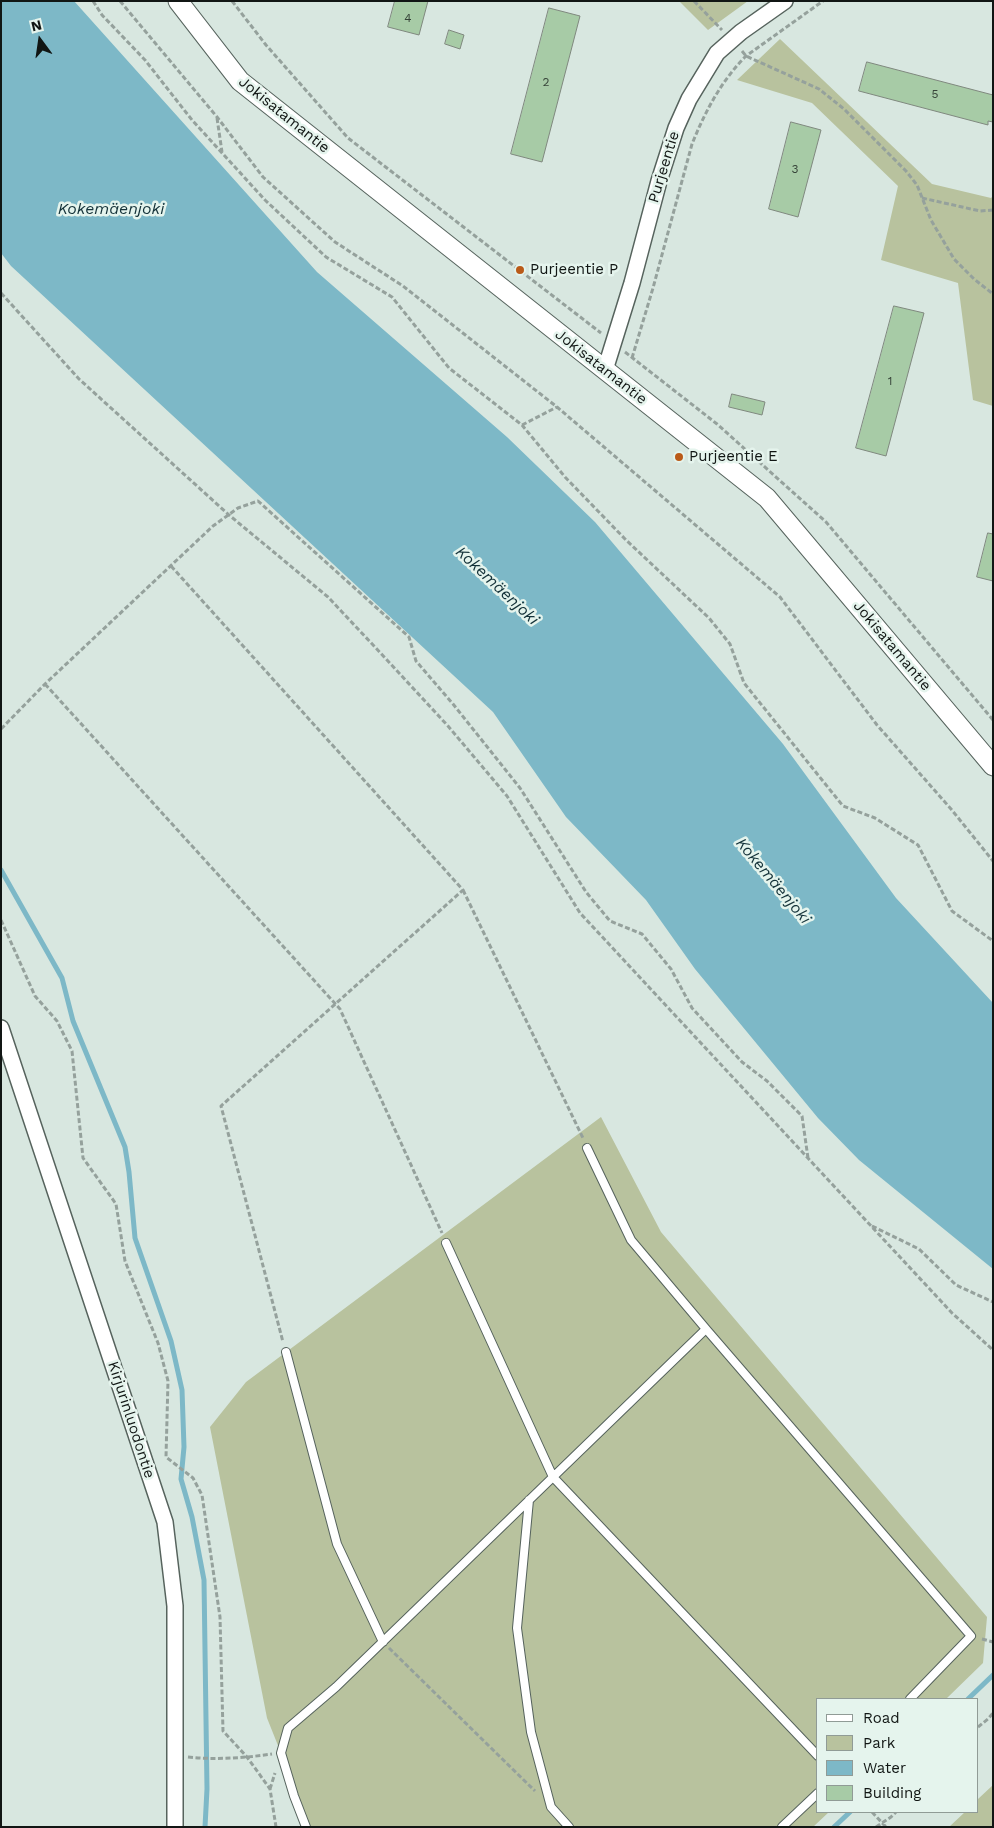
<!DOCTYPE html>
<meta charset="utf-8">
<style>
body{margin:0}
#map{position:relative;width:994px;height:1828px;overflow:hidden;background:#d8e7e0;font-family:"Work Sans",sans-serif}
canvas{display:block}
.frame{position:absolute;inset:0;border:2px solid #111614;pointer-events:none}
.legend{position:absolute;left:816px;top:1698px;width:162px;height:115px;box-sizing:border-box;background:#e5f4ed;border:1px solid #909b96;margin:0;padding:6px 9px;list-style:none;font-size:15px;color:#111614}
.legend li{display:flex;align-items:center;gap:10px;height:25px}
.legend b{width:25px;border:1px solid #909b96}
.north{position:absolute;left:15px;top:15px;width:50px;height:50px;-webkit-text-stroke:4px #e5f4ed;paint-order:stroke;rotate:346deg;font-size:14px;font-weight:700;line-height:20px;text-align:center;color:#111614}
.north::after{content:'';display:block;margin:auto;width:18px;height:22px;background:#111614;clip-path:polygon(50% 0,100% 100%,50% 72%,0 100%)}
</style>
<div id="map">
<canvas width="994" height="1828"></canvas>
<div class="frame"></div>
<ul class="legend">
<li><b style="height:6px;background:#fff"></b>Road</li>
<li><b style="height:14px;background:#b8c29e"></b>Park</li>
<li><b style="height:14px;background:#7db8c7"></b>Water</li>
<li><b style="height:14px;background:#a7cba6"></b>Building</li>
</ul>
<div class="north">N</div>
</div>
<script>
const c = document.querySelector('canvas').getContext('2d');
c.lineJoin = 'round';
function fill(path, color) {
  c.fillStyle = color;
  c.fill(path, 'evenodd');
}
function stroke(path, color, width, dash) {
  c.strokeStyle = color;
  c.lineWidth = width;
  c.lineCap = dash ? 'butt' : 'round';
  c.setLineDash(dash || []);
  c.stroke(path);
}
function write(font, color, halo, rows, align = 'center') {
  c.font = font + ' "Work Sans",sans-serif';
  c.lineWidth = 5;
  c.setLineDash([]);
  c.textBaseline = 'middle';
  c.strokeStyle = halo;
  c.fillStyle = color;
  for (const [text, x, y, turn = 0] of rows) {
    c.save();
    c.translate(x, y);
    c.rotate((+turn || 0) * Math.PI / 180);
    c.textAlign = isNaN(turn) ? turn : align;
    if (halo) c.strokeText(text, 0, 0);
    c.fillText(text, 0, 0);
    c.restore();
  }
}
fill(new Path2D(`
 M 679,1 L 748,1 L 708,30 Z
 M 780,39 L 932,184 L 991,198 L 993,196 L 993,406 L 973,400 L 958,283 L 881,260 L 898,186 L 812,103 L 737,80 Z
 M 601,1117 L 661,1232 L 987,1617 L 983,1663 L 946,1699 L 818,1699 L 818,1812 L 829,1812 L 813,1827 L 301,1827 L 281,1753 L 267,1718 L 210,1427 L 246,1382 Z
 M 993,1785 L 993,1827 L 949,1827 L 965,1812 L 978,1812 L 978,1799 Z`), '#b8c29e');
fill(new Path2D(`
 M 1,1 L 74,1 L 317,272 L 507,437 L 595,522 L 783,744 L 896,898 L 993,1003 L 993,1269 L 859,1160 L 818,1118 L 695,969 L 646,900 L 566,817 L 493,712 L 11,266 L 1,253 Z`), '#7db8c7');
stroke(new Path2D(`
 M 1,870 L 62,978 L 73,1021 L 125,1147 L 129,1172 L 135,1238 L 171,1341 L 182,1390 L 184,1447 L 181,1479 L 192,1517 L 204,1580 L 207,1789 L 205,1827
 M 968,1699 L 993,1675
 M 834,1827 L 850,1812`), '#7db8c7', 5);
const building = new Path2D(`
 M 395,1 L 428,1 L 419,35 L 388,27 Z
 M 549,8 L 580,16 L 542,162 L 511,154 Z
 M 449,30 L 464,35 L 460,49 L 445,44 Z
 M 867,62 L 993,95 L 993,122 L 988,121 L 988,125 L 859,91 Z
 M 791,122 L 821,130 L 798,217 L 769,209 Z
 M 894,306 L 924,313 L 886,456 L 856,448 Z
 M 732,394 L 765,402 L 762,415 L 729,407 Z
 M 988,533 L 993,534 L 993,581 L 977,577 Z`);
fill(building, '#a7cba6');
stroke(building, '#7f887e', 1);
const service = new Path2D(`
 M 587,1148 L 631,1240 L 706,1329
 M 446,1243 L 553,1477 L 818,1756
 M 286,1352 L 337,1544 L 383,1642
 M 529,1500 L 517,1628 L 531,1732 L 551,1807 L 569,1827
 M 306,1827 L 294,1796 L 281,1753 L 288,1728 L 336,1687 L 706,1329 L 971,1636 L 910,1699
 M 782,1827 L 818,1793`);
const minor = new Path2D(`
 M 605,370 L 632,283 L 659,181 L 676,128 L 689,99 L 717,53 L 741,32 L 785,1
 M 1,1028 L 165,1522 L 175,1606 L 175,1827`);
const tertiary = new Path2D(`
 M 178,1 L 240,81 L 767,498 L 993,766`);
stroke(service, '#56635d', 10);
stroke(minor, '#56635d', 18);
stroke(tertiary, '#56635d', 21);
stroke(new Path2D(`
 M 93,1 L 102,15 L 145,60 L 192,120 L 265,200 L 326,257 L 392,297 L 449,368 L 522,425 L 565,477 L 626,540 L 709,618 L 730,644 L 744,683 L 843,806 L 875,818 L 918,845 L 952,911 L 993,941
 M 120,1 L 217,117 L 263,177 L 335,242 L 403,286 L 557,407 L 780,597 L 877,725 L 951,809 L 993,861
 M 232,1 L 266,45 L 348,138 L 601,333
 M 694,1 L 722,30
 M 742,51 L 746,56 L 819,89 L 844,109 L 906,171 L 917,185 L 931,220 L 954,259 L 974,279 L 993,294
 M 217,118 L 222,152
 M 922,198 L 980,211 L 993,210
 M 1,293 L 79,379 L 229,515 L 328,597 L 374,646 L 448,726 L 507,796 L 580,913 L 952,1313 L 993,1350
 M 625,352 L 717,424 L 826,522 L 993,720
 M 632,358 L 653,288 L 692,144 C 705,112 721,81 746,56 L 823,1
 M 522,425 L 557,407
 M 171,566 L 463,890 L 221,1106 L 283,1342
 M 45,684 L 340,1009 L 442,1233
 M 1,729 L 45,684 L 213,526 L 238,508 L 258,501 L 409,637 L 416,661 L 453,704 L 520,788 L 586,892 L 610,921 L 642,934 L 671,969 L 692,1008 L 742,1062 L 767,1081 L 802,1116 L 808,1158
 M 463,890 L 583,1138
 M 1,920 L 35,996 L 57,1021 L 72,1051 L 83,1158 L 116,1204 L 125,1261 L 158,1343 L 168,1381 L 166,1457 L 193,1478 L 202,1495 L 220,1617 L 223,1731 L 247,1757 L 270,1789 L 276,1827
 M 872,1226 L 919,1249 L 956,1285 L 993,1302
 M 982,1639 L 993,1642
 M 389,1648 L 535,1791
 M 978,1727 L 988,1719 L 993,1713
 M 188,1757 C 216,1760 244,1758 272,1754
 M 270,1789 L 275,1773
 M 872,1812 L 886,1827
 M 876,1827 L 891,1817 L 896,1812`), '#95a19c', 3, [5, 2.5]);
stroke(service, '#fff', 8);
stroke(minor, '#fff', 15);
stroke(tertiary, '#fff', 19);
for (const [x, y, r, color] of [
 [520,270,5,"#ba5a18"],
 [679,457,5,"#ba5a18"]
]) {
  const dot = new Path2D();
  dot.arc(x, y, r, 0, 2 * Math.PI);
  c.fillStyle = color;
  c.fill(dot);
  stroke(dot, '#e5f4ed', 2);
}
write('12px', '#364338', null, [
 ["4",408,18],
 ["2",546,82],
 ["5",935,94],
 ["3",795,169],
 ["1",890,381]
]);
write('15px', '#111614', '#e5f4ed', [
 ["Jokisatamantie",284,115,39],
 ["Purjeentie",664,167,-73],
 ["Jokisatamantie",601,367,38],
 ["Jokisatamantie",892,646,50],
 ["Kirjurinluodontie",131,1420,72]
]);
write('15px', '#111614', '#e5f4ed', [
 ["Purjeentie P",530,270],
 ["Purjeentie E",689,457]
], 'left');
write('italic 16px', '#143239', '#e5f4ed', [
 ["Kokemäenjoki",111,209],
 ["Kokemäenjoki",497,586,43],
 ["Kokemäenjoki",773,881,50]
]);
</script>
